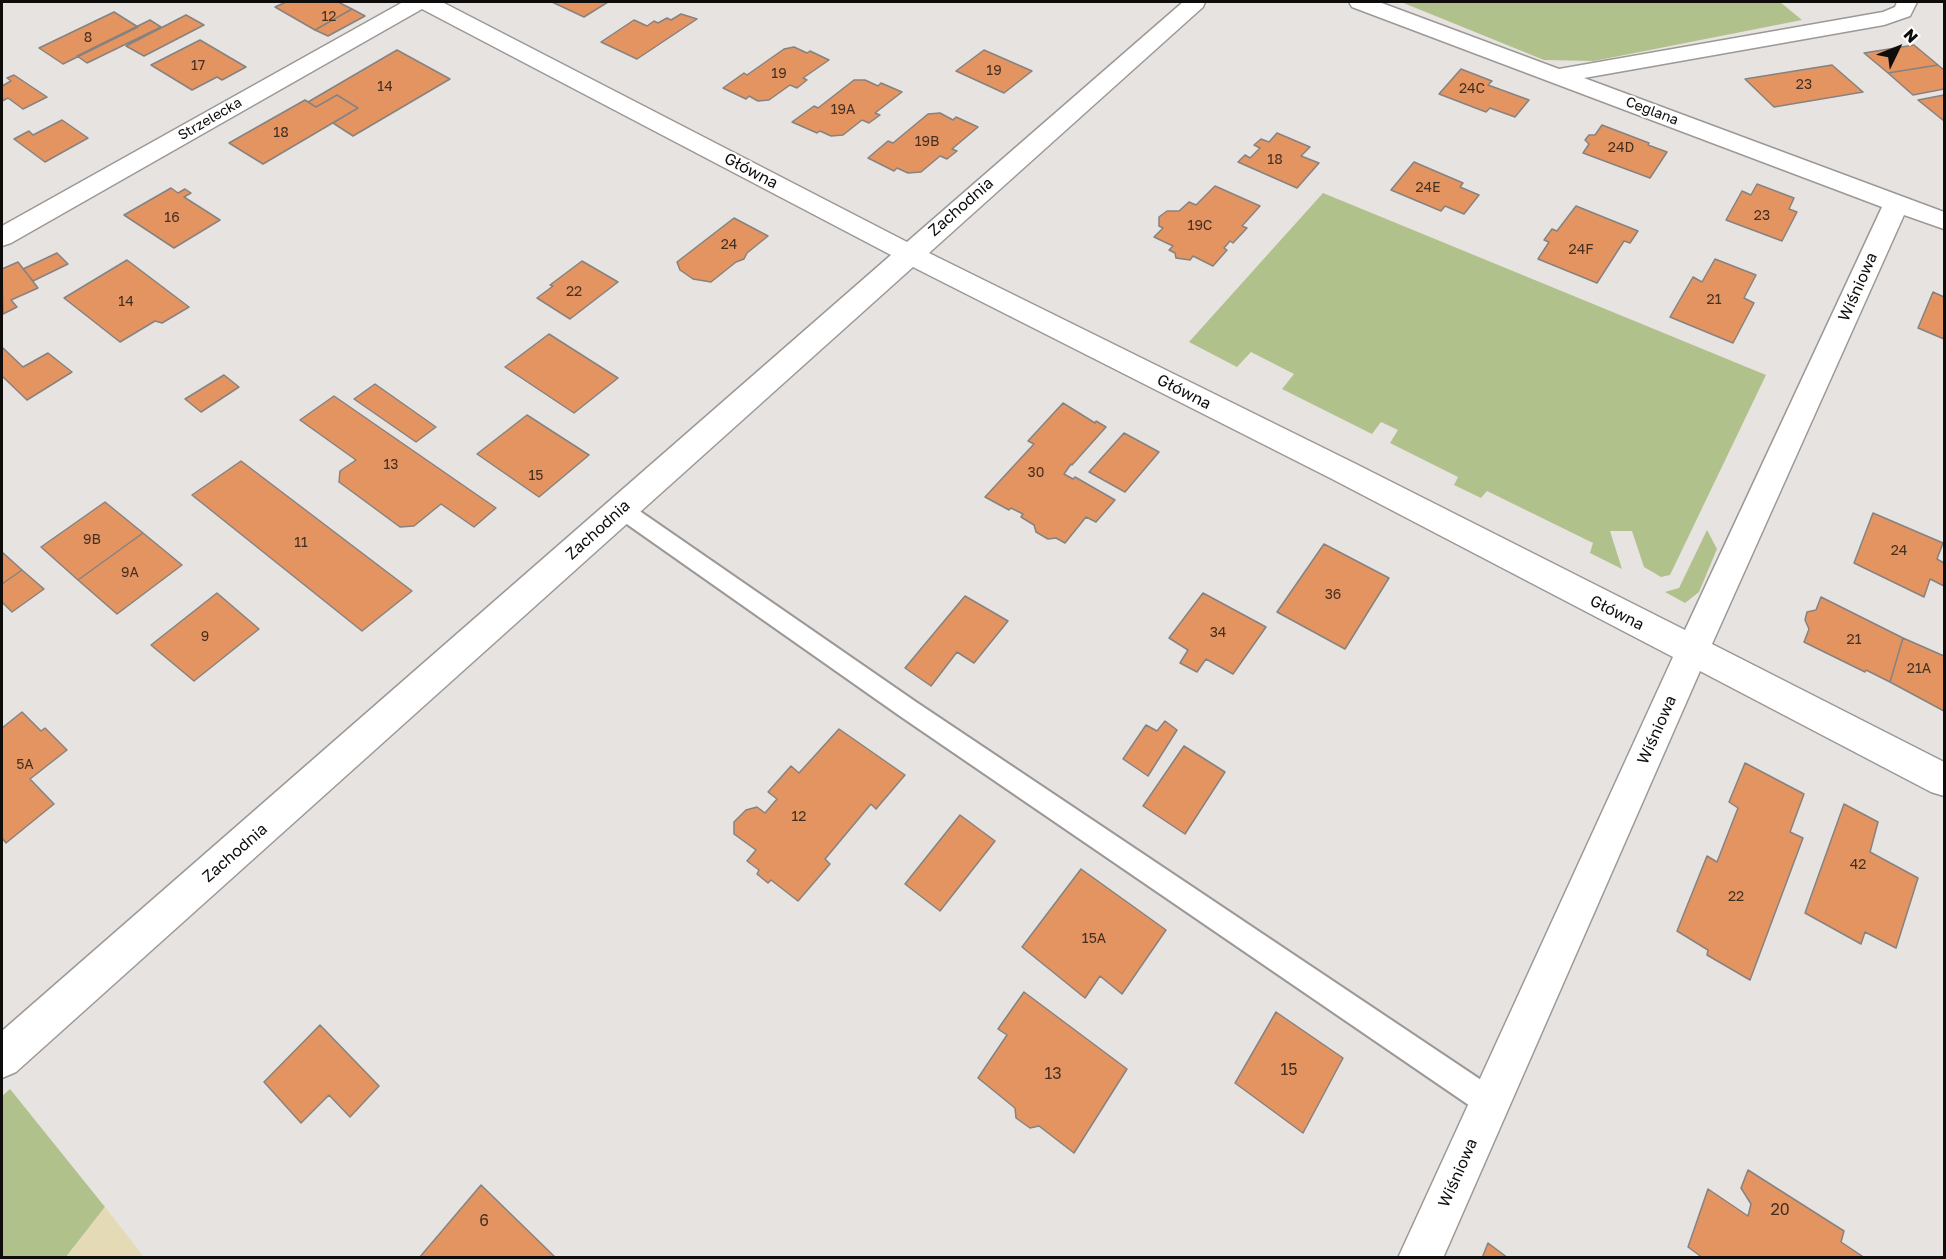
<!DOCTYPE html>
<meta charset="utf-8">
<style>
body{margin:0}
#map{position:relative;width:1946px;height:1259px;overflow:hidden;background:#e7e3e1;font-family:"Golos Text",sans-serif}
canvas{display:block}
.frame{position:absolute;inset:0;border:3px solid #0e0d0c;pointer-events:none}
.north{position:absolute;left:1868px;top:18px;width:60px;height:60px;-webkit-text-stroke:4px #fff;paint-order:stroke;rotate:47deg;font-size:16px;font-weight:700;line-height:24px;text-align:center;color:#0e0d0c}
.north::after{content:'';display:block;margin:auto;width:21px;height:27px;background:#0e0d0c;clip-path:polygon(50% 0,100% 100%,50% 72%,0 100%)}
</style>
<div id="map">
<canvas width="1946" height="1259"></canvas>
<div class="frame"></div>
<div class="north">N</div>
</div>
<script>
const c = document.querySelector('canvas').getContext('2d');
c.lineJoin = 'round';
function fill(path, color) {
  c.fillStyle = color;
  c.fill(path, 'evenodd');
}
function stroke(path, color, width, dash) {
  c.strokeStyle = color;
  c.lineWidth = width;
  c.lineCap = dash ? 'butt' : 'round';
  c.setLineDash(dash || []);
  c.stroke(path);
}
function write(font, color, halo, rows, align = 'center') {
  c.font = font + ' "Golos Text",sans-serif';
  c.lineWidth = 4.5;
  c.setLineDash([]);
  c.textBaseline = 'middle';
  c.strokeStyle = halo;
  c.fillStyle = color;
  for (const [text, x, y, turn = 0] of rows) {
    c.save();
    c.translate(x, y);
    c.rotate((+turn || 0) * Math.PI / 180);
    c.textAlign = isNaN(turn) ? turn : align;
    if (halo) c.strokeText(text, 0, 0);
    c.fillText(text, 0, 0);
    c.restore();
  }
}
fill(new Path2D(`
 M 1401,2 L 1780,2 L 1802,20 L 1594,61 L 1544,60 Z
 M 1323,193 L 1766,375 L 1670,575 L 1661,577 L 1644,567 L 1632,531 L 1610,531 L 1622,569 L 1590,553 L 1593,543 L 1487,491 L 1481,498 L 1454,485 L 1458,477 L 1390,443 L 1398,430 L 1381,422 L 1372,434 L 1282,389 L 1294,374 L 1251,352 L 1237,367 L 1189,342 Z
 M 1707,530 L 1717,549 L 1699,592 L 1685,603 L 1665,592 L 1679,588 Z
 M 10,1089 L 105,1207 L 66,1257 L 2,1258 L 2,1096 Z`), '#b1c18c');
fill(new Path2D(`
 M 105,1207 L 144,1257 L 66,1257 Z`), '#e4dab5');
const building = new Path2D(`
 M 286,2 L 338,2 L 352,9 L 315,30 L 275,7 Z
 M 552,2 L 608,2 L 584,17 Z
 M 352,9 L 365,16 L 328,36 L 315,30 Z
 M 114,12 L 138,27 L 63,64 L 39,48 Z
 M 681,14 L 697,19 L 637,59 L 601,42 L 634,20 L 647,26 L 654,21 L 658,23 L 667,18 L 671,20 Z
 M 186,15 L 204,25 L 144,56 L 126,46 Z
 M 150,20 L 161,27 L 87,63 L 77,56 Z
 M 200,40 L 246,67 L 222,80 L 217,77 L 192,90 L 151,65 Z
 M 1914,45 L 1938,65 L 1888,73 L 1864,53 Z
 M 794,47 L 807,53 L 810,51 L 829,60 L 803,78 L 807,80 L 797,88 L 790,85 L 769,100 L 758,101 L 749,96 L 746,99 L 723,88 L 744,73 L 747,75 L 784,49 Z
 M 397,50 L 450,79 L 353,136 L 333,123 L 358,108 L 337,95 L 316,107 L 308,102 Z
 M 984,50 L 1032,71 L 1004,93 L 956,71 Z
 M 1832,65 L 1863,92 L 1774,107 L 1745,79 Z
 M 1938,65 L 1944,70 L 1944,89 L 1913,95 L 1888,73 Z
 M 1461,69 L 1492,81 L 1488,85 L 1529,100 L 1515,117 L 1490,108 L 1486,112 L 1439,94 Z
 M 14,75 L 47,97 L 23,109 L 8,98 L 2,101 L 2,86 L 11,81 L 7,78 Z
 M 854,80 L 865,80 L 878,86 L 881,83 L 902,92 L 875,113 L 880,115 L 869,123 L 862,120 L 843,135 L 831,136 L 820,131 L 817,133 L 792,122 L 814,106 L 818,108 Z
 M 337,95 L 358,108 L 263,164 L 229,143 L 305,100 L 316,107 Z
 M 1944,95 L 1944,121 L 1918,100 Z
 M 940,113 L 953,120 L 956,117 L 978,127 L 952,149 L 957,151 L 947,159 L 940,156 L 921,172 L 908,173 L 897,168 L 894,171 L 868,158 L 888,141 L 893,143 L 928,114 Z
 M 62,120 L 88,138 L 45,162 L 14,139 L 29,131 L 33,135 Z
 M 1602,125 L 1649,143 L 1648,145 L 1667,152 L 1650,178 L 1583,153 L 1589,144 L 1585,140 L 1589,135 L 1595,135 Z
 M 1277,133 L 1310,147 L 1301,156 L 1319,163 L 1297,188 L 1238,162 L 1245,155 L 1250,158 L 1260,148 L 1254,145 L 1261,139 L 1269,142 Z
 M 1414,162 L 1463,183 L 1460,187 L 1479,195 L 1464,214 L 1445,206 L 1441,211 L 1391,190 Z
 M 1757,184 L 1794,198 L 1789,209 L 1797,212 L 1782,241 L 1726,220 L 1742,191 L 1751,195 Z
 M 1215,186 L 1260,206 L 1242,226 L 1247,228 L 1233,243 L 1230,241 L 1224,248 L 1227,250 L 1213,266 L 1193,256 L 1190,260 L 1176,258 L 1175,253 L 1169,250 L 1173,246 L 1154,237 L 1163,228 L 1159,226 L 1159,217 L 1167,211 L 1179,211 L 1189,202 L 1196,205 Z
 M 171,188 L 178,193 L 185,189 L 191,193 L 184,197 L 220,220 L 174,248 L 124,215 Z
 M 1576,206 L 1638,231 L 1630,243 L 1624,241 L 1597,283 L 1538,259 L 1549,242 L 1544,240 L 1552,229 L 1557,231 Z
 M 734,218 L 768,236 L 747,253 L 744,259 L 736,262 L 711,282 L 693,279 L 680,270 L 677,262 Z
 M 57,253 L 68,264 L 33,281 L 23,269 Z
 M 1715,259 L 1756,275 L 1744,298 L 1754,303 L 1733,343 L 1670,317 L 1693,277 L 1702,282 Z
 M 127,260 L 189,307 L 162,323 L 155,321 L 120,342 L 64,298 Z
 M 582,261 L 618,282 L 570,319 L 537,298 L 553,286 L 550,285 Z
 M 18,262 L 38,288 L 11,300 L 17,307 L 3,314 L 2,269 Z
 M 1933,292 L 1944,297 L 1944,339 L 1918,328 Z
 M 549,334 L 618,378 L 574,413 L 505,367 Z
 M 3,348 L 23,367 L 48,353 L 72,372 L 27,400 L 2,376 L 2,350 Z
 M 224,375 L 239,387 L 201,412 L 185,399 Z
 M 375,384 L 436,427 L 416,442 L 354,399 Z
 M 334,396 L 496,508 L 474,527 L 441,504 L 414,526 L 400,527 L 339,482 L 340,471 L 356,460 L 300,420 Z
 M 1063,403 L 1095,423 L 1096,421 L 1106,427 L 1072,465 L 1071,464 L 1064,474 L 1073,479 L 1075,477 L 1115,500 L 1096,522 L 1086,517 L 1065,543 L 1056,538 L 1048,539 L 1036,532 L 1034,525 L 1021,517 L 1023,514 L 1011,508 L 1009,510 L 985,497 L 1034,444 L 1028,441 Z
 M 527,415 L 589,455 L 539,497 L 477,454 Z
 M 1124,433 L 1159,452 L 1125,492 L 1089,472 Z
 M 241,461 L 412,591 L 362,631 L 192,495 Z
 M 105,502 L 143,533 L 78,580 L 41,547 Z
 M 1873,513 L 1943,543 L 1937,559 L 1944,563 L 1944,586 L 1930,579 L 1924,597 L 1854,563 Z
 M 143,533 L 182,565 L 117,614 L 78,580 Z
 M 1324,544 L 1389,578 L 1345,649 L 1277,612 Z
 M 2,552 L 22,570 L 2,584 Z
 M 22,570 L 44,589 L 12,612 L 2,602 L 2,584 Z
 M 217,593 L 259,629 L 194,681 L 151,645 Z
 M 1203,593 L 1266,627 L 1233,674 L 1206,659 L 1197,672 L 1180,663 L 1188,650 L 1169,638 Z
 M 965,596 L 1008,621 L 974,663 L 957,652 L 931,686 L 905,668 Z
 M 1821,597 L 1903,638 L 1890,682 L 1866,670 L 1865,672 L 1804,642 L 1809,629 L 1805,620 L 1807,612 L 1816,610 Z
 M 1903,638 L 1944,656 L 1944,711 L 1890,682 Z
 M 22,712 L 41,731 L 45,728 L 67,750 L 30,779 L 54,804 L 6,843 L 2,838 L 2,728 Z
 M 1165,721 L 1177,730 L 1148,776 L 1123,759 L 1146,725 L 1157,731 Z
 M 839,729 L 905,775 L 876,809 L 871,804 L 825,859 L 830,864 L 798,901 L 771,880 L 768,883 L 757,874 L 759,870 L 747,861 L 756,850 L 734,834 L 734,822 L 746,810 L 757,807 L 765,813 L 777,799 L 768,792 L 791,766 L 799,773 Z
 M 1184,746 L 1225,772 L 1185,834 L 1143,806 Z
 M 1745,763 L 1804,794 L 1790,832 L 1803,838 L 1750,980 L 1707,955 L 1708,950 L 1677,931 L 1707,856 L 1717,862 L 1738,808 L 1729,802 Z
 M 1844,804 L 1878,822 L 1870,852 L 1918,878 L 1896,948 L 1865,932 L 1861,944 L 1805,913 Z
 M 960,815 L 995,841 L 940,911 L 905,884 Z
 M 1081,869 L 1166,930 L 1122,994 L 1100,976 L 1085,998 L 1022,947 Z
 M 1024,992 L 1127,1069 L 1074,1153 L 1039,1126 L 1030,1128 L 1016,1118 L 1015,1108 L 978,1078 L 1007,1035 L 998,1029 Z
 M 1276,1012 L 1343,1058 L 1303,1133 L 1235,1083 Z
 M 320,1025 L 379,1086 L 350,1117 L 329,1095 L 301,1123 L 264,1082 Z
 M 1748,1170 L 1844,1231 L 1841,1242 L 1865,1258 L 1703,1258 L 1688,1247 L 1708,1189 L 1748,1216 L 1751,1204 L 1741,1188 Z
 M 481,1185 L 556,1258 L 419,1258 Z
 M 1488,1243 L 1508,1258 L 1482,1258 Z`);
fill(building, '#e49460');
stroke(building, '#858280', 1.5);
const lane = new Path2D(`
 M 621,501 L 628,503 L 916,702 L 1499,1092 L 1503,1102 L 1499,1112 L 1489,1116 L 1479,1112 L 900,716 L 614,515 L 610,509 L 614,503 Z`);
const street = new Path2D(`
 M 403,2 L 442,2 L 907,242 L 1183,2 L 1205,2 L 1203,7 L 929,253 L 1356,464 L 1685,630 L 1882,207 L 1352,7 L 1349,2 L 1379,2 L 1559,69 L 1883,12 L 1895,7 L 1897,2 L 1917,2 L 1910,16 L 1884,25 L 1584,78 L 1944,212 L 1944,229 L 1904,215 L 1712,644 L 1944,762 L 1944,796 L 1931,792 L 1700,671 L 1443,1258 L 1398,1258 L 1673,657 L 1334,480 L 913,267 L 16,1072 L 2,1078 L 2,1031 L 891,255 L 422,9 L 11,243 L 2,246 L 2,226 Z`);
stroke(lane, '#9c9896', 4);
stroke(street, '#9c9896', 3);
fill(lane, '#fff');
fill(street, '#fff');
write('14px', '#442f21', null, [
 ["12",329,17],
 ["8",88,38],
 ["17",198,66],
 ["19",994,71],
 ["19",779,74],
 ["23",1804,85],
 ["14",385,87],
 ["24C",1472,89],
 ["19A",843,110],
 ["18",281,133],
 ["19B",927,142],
 ["24D",1621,148],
 ["18",1275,160],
 ["24E",1428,188],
 ["23",1762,216],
 ["16",172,218],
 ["19C",1200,226],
 ["24",729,245],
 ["24F",1581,250],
 ["22",574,292],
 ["21",1714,300],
 ["14",126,302],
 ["13",391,465],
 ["30",1036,473],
 ["15",536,476],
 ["9B",92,540],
 ["11",301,543],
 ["24",1899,551],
 ["9A",130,573],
 ["36",1333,595],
 ["34",1218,633],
 ["9",205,637],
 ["21",1854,640],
 ["21A",1919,669],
 ["5A",25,765],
 ["12",799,817],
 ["42",1858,865],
 ["22",1736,897],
 ["15A",1094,939]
]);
write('14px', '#0e0d0c', '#fff', [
 ["Ceglana",1652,111,21],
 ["Strzelecka",210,119,-30]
]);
write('16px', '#0e0d0c', '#fff', [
 ["Główna",751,171,28],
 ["Zachodnia",961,207,-41],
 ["Wiśniowa",1858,287,-66],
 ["Główna",1184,392,27],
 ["Zachodnia",598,530,-42],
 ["Główna",1617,613,27],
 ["Wiśniowa",1657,730,-66],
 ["Zachodnia",235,853,-41],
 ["Wiśniowa",1458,1173,-66]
]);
write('16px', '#442f21', null, [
 ["15",1289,1070],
 ["13",1053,1074],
 ["20",1780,1210],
 ["6",484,1221]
]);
</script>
